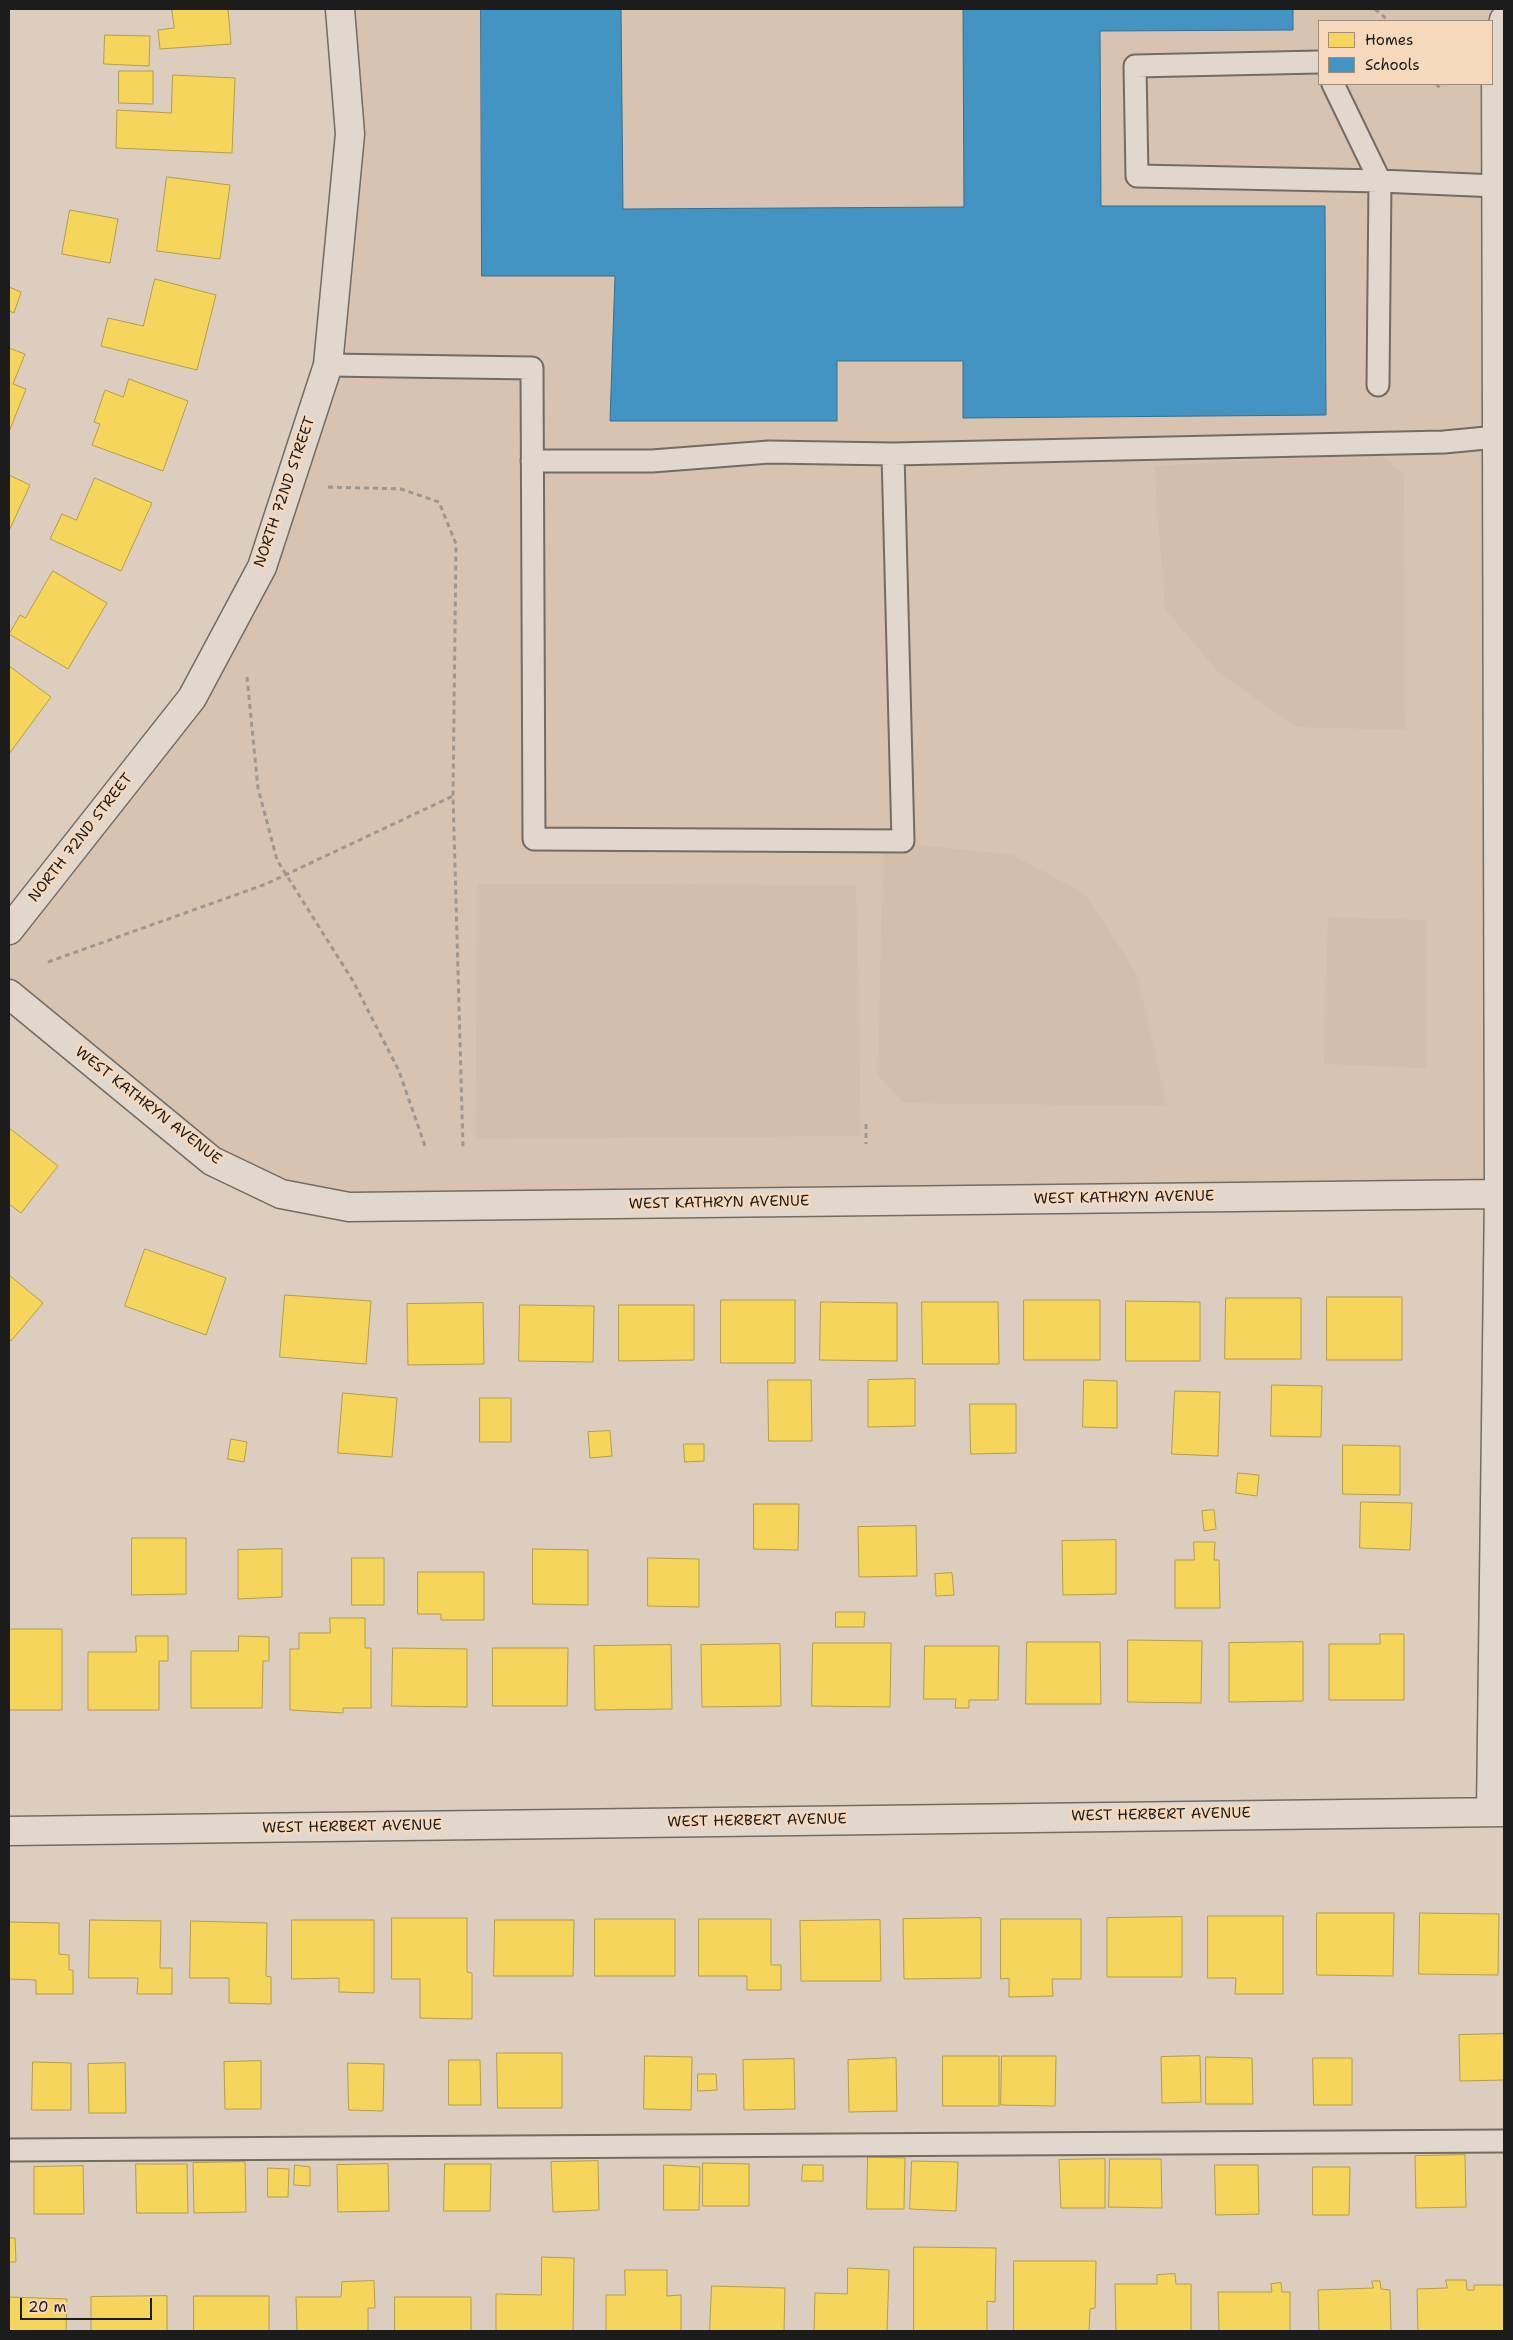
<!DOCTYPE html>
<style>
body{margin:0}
#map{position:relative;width:1513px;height:2340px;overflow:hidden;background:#dccdbf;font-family:"Shantell Sans",sans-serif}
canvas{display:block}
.frame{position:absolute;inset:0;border:10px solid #1c1c1c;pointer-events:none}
.legend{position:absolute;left:1318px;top:20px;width:175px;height:65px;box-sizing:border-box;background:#f6d8bc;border:1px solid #9f8d7c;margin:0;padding:6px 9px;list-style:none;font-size:15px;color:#1c1c1c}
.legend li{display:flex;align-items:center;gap:10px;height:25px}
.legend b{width:25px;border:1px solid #9f8d7c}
.scale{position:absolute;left:20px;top:2298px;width:132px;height:22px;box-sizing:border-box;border:2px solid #1c1c1c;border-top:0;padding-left:6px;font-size:15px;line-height:18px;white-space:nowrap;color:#1c1c1c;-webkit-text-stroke:4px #f6d8bc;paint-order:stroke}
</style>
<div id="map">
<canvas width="1513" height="2340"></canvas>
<div class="frame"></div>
<ul class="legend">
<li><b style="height:14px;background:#f6d55c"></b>Homes</li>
<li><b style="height:14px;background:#4393c3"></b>Schools</li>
</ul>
<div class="scale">20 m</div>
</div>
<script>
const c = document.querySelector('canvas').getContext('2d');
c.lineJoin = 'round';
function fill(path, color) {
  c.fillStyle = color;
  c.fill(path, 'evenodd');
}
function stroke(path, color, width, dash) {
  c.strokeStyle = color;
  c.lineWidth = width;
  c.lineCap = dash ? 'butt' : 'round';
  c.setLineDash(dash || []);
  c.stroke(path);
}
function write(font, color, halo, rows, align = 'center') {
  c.font = font + ' "Shantell Sans",sans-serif';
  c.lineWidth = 5;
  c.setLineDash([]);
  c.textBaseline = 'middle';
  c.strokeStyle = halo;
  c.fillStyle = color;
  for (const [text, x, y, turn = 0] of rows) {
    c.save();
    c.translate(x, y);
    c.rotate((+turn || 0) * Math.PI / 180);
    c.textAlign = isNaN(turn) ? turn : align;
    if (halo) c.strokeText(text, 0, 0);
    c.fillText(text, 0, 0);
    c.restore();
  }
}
fill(new Path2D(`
 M 340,9 L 1504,9 L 1499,1194 L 349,1207 L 212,1161 L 9,994 L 9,930 L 192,698 L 262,567 L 328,365 L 350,134 ZM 1319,21 L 1492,21 L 1492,84 L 1319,84 Z`), '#d7c3af');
fill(new Path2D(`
 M 1380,454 L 1404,475 L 1406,730 L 1297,727 L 1219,673 L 1165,609 L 1154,466 Z
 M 883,841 L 1012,855 L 1084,893 L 1137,974 L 1167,1106 L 904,1103 L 878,1076 Z
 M 478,884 L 856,885 L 861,1136 L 475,1139 Z
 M 1328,917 L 1426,920 L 1426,1068 L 1324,1064 Z`), '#d3beac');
const homes = new Path2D(`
 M 172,9 L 228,9 L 231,44 L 160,49 L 158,30 L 174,28 Z
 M 105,35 L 150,36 L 149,66 L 104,64 Z
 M 119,71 L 153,71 L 153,104 L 119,103 Z
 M 173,75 L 235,78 L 232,153 L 116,148 L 117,110 L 171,113 Z
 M 167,177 L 230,185 L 220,259 L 157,251 Z
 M 70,210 L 118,219 L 110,263 L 62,254 Z
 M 155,279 L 216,295 L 197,370 L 101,346 L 108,318 L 143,326 Z
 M 9,287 L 21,292 L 14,313 L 9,311 Z
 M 9,348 L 25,354 L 13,384 L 26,389 L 9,432 Z
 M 129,379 L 188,401 L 163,471 L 92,445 L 100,424 L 94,422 L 105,390 L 123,397 Z
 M 9,475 L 30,485 L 9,531 Z
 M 95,478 L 152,503 L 121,571 L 50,539 L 62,514 L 76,520 Z
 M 53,571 L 107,603 L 68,669 L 9,634 L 20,615 L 25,618 Z
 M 9,666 L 51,697 L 9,754 Z
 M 9,1128 L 58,1166 L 21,1213 L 9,1204 Z
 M 145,1249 L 226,1278 L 206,1335 L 125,1306 Z
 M 9,1275 L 43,1303 L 11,1341 L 9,1339 Z
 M 285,1295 L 371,1301 L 366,1364 L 280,1357 Z
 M 1327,1297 L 1402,1297 L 1402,1360 L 1327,1360 Z
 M 1226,1298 L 1301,1298 L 1301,1359 L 1225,1359 Z
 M 721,1300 L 795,1300 L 795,1363 L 721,1363 Z
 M 1024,1300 L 1100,1300 L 1100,1360 L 1024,1360 Z
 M 1126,1301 L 1200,1302 L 1200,1361 L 1126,1361 Z
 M 821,1302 L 897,1303 L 897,1361 L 820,1360 Z
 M 922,1302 L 998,1302 L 999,1364 L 923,1364 Z
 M 483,1303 L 484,1364 L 408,1365 L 407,1304 Z
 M 520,1305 L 594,1306 L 593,1362 L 519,1361 Z
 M 619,1305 L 694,1305 L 694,1360 L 619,1361 Z
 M 915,1379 L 915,1426 L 868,1427 L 868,1380 Z
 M 768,1380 L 811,1380 L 812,1441 L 769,1441 Z
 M 1084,1380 L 1117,1381 L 1117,1428 L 1083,1427 Z
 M 1272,1385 L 1322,1386 L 1321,1437 L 1271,1436 Z
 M 1175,1391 L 1220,1392 L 1218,1456 L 1172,1454 Z
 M 343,1393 L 397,1398 L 392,1457 L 338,1453 Z
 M 480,1398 L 511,1398 L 511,1442 L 480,1442 Z
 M 970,1404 L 1016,1404 L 1016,1453 L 971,1454 Z
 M 610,1431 L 612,1456 L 590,1458 L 588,1432 Z
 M 231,1439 L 247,1442 L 244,1462 L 228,1459 Z
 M 684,1444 L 704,1444 L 704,1461 L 685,1462 Z
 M 1343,1445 L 1400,1446 L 1400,1495 L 1343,1494 Z
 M 1238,1473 L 1259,1475 L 1257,1496 L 1236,1493 Z
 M 1361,1502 L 1412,1503 L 1410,1550 L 1360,1548 Z
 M 754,1504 L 799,1504 L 798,1550 L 754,1549 Z
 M 1214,1510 L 1216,1529 L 1204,1531 L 1202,1511 Z
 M 916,1526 L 917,1576 L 859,1577 L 858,1527 Z
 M 132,1538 L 186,1538 L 186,1594 L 132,1595 Z
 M 1116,1540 L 1116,1594 L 1063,1595 L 1062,1541 Z
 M 1194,1542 L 1215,1542 L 1214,1560 L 1219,1560 L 1220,1608 L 1175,1608 L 1175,1560 L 1194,1560 Z
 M 282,1549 L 282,1597 L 238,1599 L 238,1550 Z
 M 533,1549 L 588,1550 L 588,1605 L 533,1604 Z
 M 352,1558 L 384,1558 L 384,1605 L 352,1605 Z
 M 648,1558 L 699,1559 L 699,1607 L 648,1606 Z
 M 418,1572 L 484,1572 L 484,1620 L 441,1620 L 441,1614 L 418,1614 Z
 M 952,1573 L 954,1595 L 936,1596 L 935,1574 Z
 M 836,1612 L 865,1612 L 864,1627 L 836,1627 Z
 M 330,1618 L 365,1618 L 365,1648 L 371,1648 L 371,1708 L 343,1708 L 343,1713 L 290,1710 L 290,1649 L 299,1649 L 299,1633 L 330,1633 Z
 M 9,1629 L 62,1629 L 62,1710 L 9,1710 Z
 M 1380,1634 L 1404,1634 L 1404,1700 L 1329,1700 L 1329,1644 L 1380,1644 Z
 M 136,1636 L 168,1636 L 168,1661 L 159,1661 L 159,1710 L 88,1710 L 88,1652 L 136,1652 Z
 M 239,1636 L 269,1637 L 269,1661 L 263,1661 L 262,1708 L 191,1708 L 191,1651 L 238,1651 Z
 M 1128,1640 L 1202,1641 L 1201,1703 L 1128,1702 Z
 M 1027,1642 L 1100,1642 L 1101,1704 L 1026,1704 Z
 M 1303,1642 L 1303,1701 L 1229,1702 L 1229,1643 Z
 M 813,1643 L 891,1643 L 890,1707 L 812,1706 Z
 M 780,1644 L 781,1706 L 702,1707 L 701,1645 Z
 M 671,1645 L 672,1709 L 595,1710 L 594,1646 Z
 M 925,1646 L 999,1646 L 998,1700 L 969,1700 L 969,1708 L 955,1708 L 956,1699 L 924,1699 Z
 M 393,1648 L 467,1649 L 467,1707 L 392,1706 Z
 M 493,1648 L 568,1648 L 567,1706 L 493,1706 Z
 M 1317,1913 L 1394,1913 L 1393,1976 L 1317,1975 Z
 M 1420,1913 L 1499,1914 L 1498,1975 L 1419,1974 Z
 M 1208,1916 L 1283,1916 L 1283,1994 L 1235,1994 L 1236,1978 L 1208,1978 Z
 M 1182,1917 L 1182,1977 L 1107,1977 L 1107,1918 Z
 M 392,1918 L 467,1918 L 467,1972 L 472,1973 L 472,2019 L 420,2018 L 420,1979 L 392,1979 Z
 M 981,1918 L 981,1978 L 904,1979 L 903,1919 Z
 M 595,1919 L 675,1919 L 675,1976 L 595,1976 Z
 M 699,1919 L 771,1919 L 771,1965 L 781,1965 L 781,1990 L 747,1990 L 747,1976 L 699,1976 Z
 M 1001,1919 L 1081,1919 L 1081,1979 L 1052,1979 L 1053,1996 L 1009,1997 L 1009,1978 L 1001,1979 Z
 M 90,1920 L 161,1921 L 160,1968 L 172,1968 L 172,1994 L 137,1994 L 138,1978 L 89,1978 Z
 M 292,1920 L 374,1920 L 374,1993 L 339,1992 L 339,1978 L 292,1979 Z
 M 495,1920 L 574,1920 L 573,1976 L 494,1976 Z
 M 880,1920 L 881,1981 L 801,1981 L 800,1921 Z
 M 191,1921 L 267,1923 L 266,1976 L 271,1977 L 271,2004 L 229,2003 L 229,1978 L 190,1978 Z
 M 9,1922 L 59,1923 L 59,1954 L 69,1955 L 69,1970 L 73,1970 L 73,1994 L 36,1994 L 36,1980 L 9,1979 Z
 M 1504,2034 L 1504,2080 L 1460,2081 L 1459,2035 Z
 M 497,2053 L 562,2053 L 562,2108 L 498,2108 Z
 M 645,2056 L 692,2057 L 691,2110 L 644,2109 Z
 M 943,2056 L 999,2056 L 999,2106 L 943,2106 Z
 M 1002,2056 L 1056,2056 L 1055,2106 L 1001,2105 Z
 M 1200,2056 L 1201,2102 L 1162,2103 L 1161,2057 Z
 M 1206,2057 L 1252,2058 L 1253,2104 L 1206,2104 Z
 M 896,2058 L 897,2111 L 849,2112 L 848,2060 Z
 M 1313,2058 L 1352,2058 L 1352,2105 L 1314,2105 Z
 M 794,2059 L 795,2109 L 744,2110 L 743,2060 Z
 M 449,2060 L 480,2060 L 481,2105 L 449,2105 Z
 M 261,2061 L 261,2109 L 225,2109 L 224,2062 Z
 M 33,2062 L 71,2063 L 71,2110 L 32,2110 Z
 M 125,2063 L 126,2113 L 89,2113 L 88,2064 Z
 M 348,2063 L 384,2064 L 383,2111 L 349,2110 Z
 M 698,2074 L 716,2074 L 717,2090 L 698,2091 Z
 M 1465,2155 L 1466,2207 L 1416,2208 L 1415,2156 Z
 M 868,2157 L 905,2158 L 904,2209 L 867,2209 Z
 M 1105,2159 L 1105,2208 L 1061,2208 L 1059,2160 Z
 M 1110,2159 L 1161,2159 L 1162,2208 L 1109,2207 Z
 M 598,2161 L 599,2210 L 553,2212 L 551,2162 Z
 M 912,2161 L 958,2162 L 956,2211 L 910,2209 Z
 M 245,2162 L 246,2212 L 194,2213 L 193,2163 Z
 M 703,2163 L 749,2164 L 749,2206 L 703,2206 Z
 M 136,2164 L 187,2164 L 188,2213 L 137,2213 Z
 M 388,2164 L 389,2211 L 338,2212 L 337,2165 Z
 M 445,2164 L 491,2164 L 490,2211 L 444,2211 Z
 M 295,2165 L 310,2167 L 310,2186 L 294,2185 Z
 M 664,2165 L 700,2167 L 699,2210 L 664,2210 Z
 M 803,2165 L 823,2165 L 823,2181 L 802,2181 Z
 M 1215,2165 L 1258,2165 L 1259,2214 L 1216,2215 Z
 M 83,2166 L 84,2214 L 34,2214 L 34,2167 Z
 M 1313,2167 L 1350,2167 L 1349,2215 L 1313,2215 Z
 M 268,2168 L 289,2169 L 288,2197 L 268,2197 Z
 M 9,2238 L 15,2238 L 16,2262 L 9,2262 Z
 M 914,2247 L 996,2248 L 995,2302 L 987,2301 L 987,2331 L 914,2331 Z
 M 542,2257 L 574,2258 L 573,2331 L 496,2331 L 496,2294 L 541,2295 Z
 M 1014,2261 L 1096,2261 L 1095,2308 L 1090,2309 L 1089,2331 L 1014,2331 Z
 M 848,2268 L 889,2270 L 887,2331 L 814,2331 L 815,2293 L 847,2294 Z
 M 625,2270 L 667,2270 L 667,2296 L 681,2295 L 681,2331 L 606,2331 L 606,2295 L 625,2295 Z
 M 1175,2274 L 1176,2284 L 1191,2284 L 1191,2331 L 1116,2331 L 1115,2284 L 1157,2284 L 1157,2275 Z
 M 1446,2280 L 1466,2280 L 1467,2290 L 1474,2290 L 1474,2285 L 1504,2285 L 1504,2331 L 1418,2331 L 1417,2289 L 1447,2288 Z
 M 374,2281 L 375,2308 L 368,2308 L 368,2331 L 297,2331 L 296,2297 L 341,2297 L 342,2282 Z
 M 1372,2281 L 1380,2281 L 1381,2289 L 1390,2290 L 1391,2331 L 1319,2331 L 1318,2290 L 1373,2288 Z
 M 1281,2283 L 1282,2292 L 1290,2292 L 1290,2331 L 1219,2331 L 1218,2292 L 1272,2292 L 1271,2284 Z
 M 712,2286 L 785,2288 L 784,2331 L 710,2331 Z
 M 167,2296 L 167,2331 L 91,2331 L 91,2297 Z
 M 194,2296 L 269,2296 L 269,2331 L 194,2331 Z
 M 9,2297 L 67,2299 L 66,2331 L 9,2331 Z
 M 395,2297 L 471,2297 L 471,2331 L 395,2331 Z`);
fill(homes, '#f6d55c');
stroke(homes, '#b59e49', 1);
const schools = new Path2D(`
 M 481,9 L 621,9 L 623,209 L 964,207 L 963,9 L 1293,9 L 1293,30 L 1100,31 L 1101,206 L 1325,206 L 1326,415 L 963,418 L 963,361 L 837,361 L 837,421 L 610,421 L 615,276 L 482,276 Z`);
fill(schools, '#4393c3');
stroke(schools, '#376f91', 1);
const lane = new Path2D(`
 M 1319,62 L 1135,66 L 1137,176 L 1380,181 L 1496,186
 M 1333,84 L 1380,181 L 1378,385
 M 328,365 L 532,368 L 534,839 L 903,841 L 893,454
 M 532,461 L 652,461 L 769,452 L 893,454 L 1444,442 L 1497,437
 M 9,2150 L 1504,2141`);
const street = new Path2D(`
 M 9,930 L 192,698 L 262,567 L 328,365 L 350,134 L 340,9
 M 9,994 L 212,1161 L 281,1194 L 349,1207 L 1499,1194
 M 1491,1811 L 1499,1194 L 1496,57 L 1504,20
 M 9,1831 L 1504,1812`);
stroke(lane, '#726c65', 25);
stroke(street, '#726c65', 31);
stroke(new Path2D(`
 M 1375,9 L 1389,21
 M 1436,84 L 1442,90
 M 328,487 L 401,489 L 439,502 L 456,544 L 453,796 L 463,1147
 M 247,677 L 258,788 L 277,860 L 353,981 L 399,1071 L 425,1146
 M 48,962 L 266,884 L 453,796
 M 866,1124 L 866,1144`), '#9f978f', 3, [5, 4]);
stroke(lane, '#e2d7cd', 21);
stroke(street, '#e2d7cd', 28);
write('15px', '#1c1c1c', '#f6d8bc', [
 ["NORTH 72ND STREET",285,492,-71],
 ["NORTH 72ND STREET",81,838,-52],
 ["WEST KATHRYN AVENUE",148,1106,38],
 ["WEST KATHRYN AVENUE",1124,1198,-1],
 ["WEST KATHRYN AVENUE",719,1203,-1],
 ["WEST HERBERT AVENUE",1161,1815,-1],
 ["WEST HERBERT AVENUE",757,1821,-1],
 ["WEST HERBERT AVENUE",352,1827,-1]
]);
</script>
